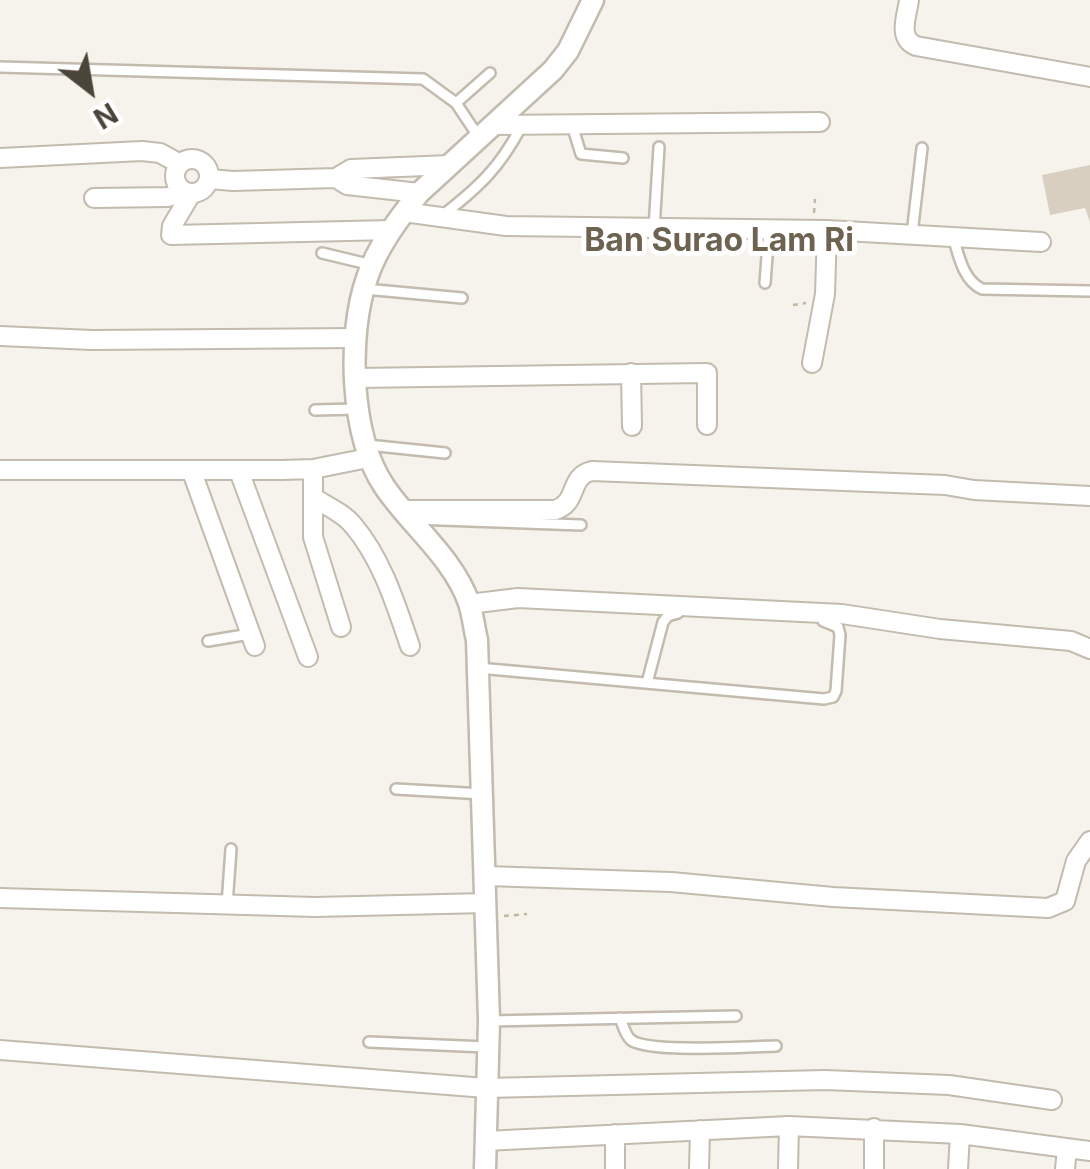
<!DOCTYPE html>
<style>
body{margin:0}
#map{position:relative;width:1090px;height:1169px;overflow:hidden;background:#f6f3ec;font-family:Inter,sans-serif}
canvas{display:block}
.north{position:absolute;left:40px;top:40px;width:100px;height:100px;-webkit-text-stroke:8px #fff;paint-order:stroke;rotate:149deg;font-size:28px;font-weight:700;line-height:40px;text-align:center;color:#4b4439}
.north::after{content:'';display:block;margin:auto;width:35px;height:45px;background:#4b4439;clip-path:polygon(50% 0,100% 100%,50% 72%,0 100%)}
</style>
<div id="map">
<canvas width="1090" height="1169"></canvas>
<div class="north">N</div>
</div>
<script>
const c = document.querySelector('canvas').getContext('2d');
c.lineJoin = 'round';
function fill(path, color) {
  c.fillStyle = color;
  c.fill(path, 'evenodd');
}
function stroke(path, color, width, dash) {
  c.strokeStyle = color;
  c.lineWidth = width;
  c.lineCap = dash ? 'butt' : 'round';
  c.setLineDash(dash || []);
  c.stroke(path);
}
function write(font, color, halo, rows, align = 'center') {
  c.font = font + ' Inter,sans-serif';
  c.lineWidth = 10;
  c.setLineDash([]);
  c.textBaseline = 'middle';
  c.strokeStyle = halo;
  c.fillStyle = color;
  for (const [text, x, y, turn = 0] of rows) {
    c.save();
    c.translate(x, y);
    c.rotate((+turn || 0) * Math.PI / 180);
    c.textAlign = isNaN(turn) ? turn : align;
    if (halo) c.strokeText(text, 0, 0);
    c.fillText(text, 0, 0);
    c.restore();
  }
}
fill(new Path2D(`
 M 1090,165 L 1090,222 L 1085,208 L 1050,215 L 1042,175 Z`), '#d8cfc1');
const service = new Path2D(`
 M 0,67 L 423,79 L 456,103 L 478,136
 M 456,103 L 490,73
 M 572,125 L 581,154 L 623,158
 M 443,215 C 479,187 500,167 521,127
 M 654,229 L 659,147
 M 912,234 L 922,148
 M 953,237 C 959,256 963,280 982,289 L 1090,291
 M 322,253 L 372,265
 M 765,283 L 769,230
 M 365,289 L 462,298
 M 315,410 L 357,409
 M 368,445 L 445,453
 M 414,519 L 581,525
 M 208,641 L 250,634
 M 478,668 L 824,699 L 833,697 L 836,691 L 840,635 L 838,627 L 823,621
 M 647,683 L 663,622 L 668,616 L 678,613
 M 396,789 L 483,794
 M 227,905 L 231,849
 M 620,1018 C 623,1025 625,1035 631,1040 C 647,1053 751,1047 776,1046
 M 489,1021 L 736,1016
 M 369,1042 L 486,1047`);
const minor = new Path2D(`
 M 909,0 C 907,16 897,38 916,46 L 1090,77
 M 494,125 L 820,122
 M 0,158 L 142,151 L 160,153 L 180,164
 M175 176a17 17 0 1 1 34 0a17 17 0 1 1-34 0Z
 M 210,179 L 233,181 L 336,178
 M 419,193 L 347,185 L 336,178 L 351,169 L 450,165
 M 191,194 L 172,226 L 171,235 L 392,230
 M 94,198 L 168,197 L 184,192
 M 404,212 L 506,226 L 827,230 L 1041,242
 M 0,336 L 92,340 L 356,338
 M 812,363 L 825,294 L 827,230
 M 631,373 L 632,426
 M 357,378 L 707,373 L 707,425
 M 313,469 L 313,537 L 341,627
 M 0,470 L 282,470 L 313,469 L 368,458
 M 239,471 L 308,657
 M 192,472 L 255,646
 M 314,498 C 327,506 343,513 353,525 C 382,559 396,605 410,646
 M 401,510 L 555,510 C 579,503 568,476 592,471 L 945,485 L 974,490 L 1090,496
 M 469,604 L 518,598 L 842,614 L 940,629 L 1071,641 L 1090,649
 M 486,876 L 671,882 L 833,897 L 1048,908 L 1065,901 L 1076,861 L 1090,841
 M 0,898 L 315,907 L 486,903
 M 0,1050 L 486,1088 L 825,1080 L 949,1085 L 1052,1100
 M 485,1141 L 789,1126 L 960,1134 L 1090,1151
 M 615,1169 L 615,1134
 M 699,1169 L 700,1130
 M 788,1169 L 789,1126
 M 874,1169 L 874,1128
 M 958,1169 L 960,1134
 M 1065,1169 L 1067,1148`);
const tertiary = new Path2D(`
 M 485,1169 L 489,1021 L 477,640 C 474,628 473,615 469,603 C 453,557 410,525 384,486 C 350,435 347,335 367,278 C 377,247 399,218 419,193 L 553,70 L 568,51 L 593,0`);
stroke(service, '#c2bbae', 14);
stroke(minor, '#c2bbae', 22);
stroke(tertiary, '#c2bbae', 25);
stroke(new Path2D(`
 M 814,213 L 815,199
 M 793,305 L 806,303
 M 504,916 L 527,914`), '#c4b79f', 2.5, [5, 5]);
stroke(service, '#fff', 9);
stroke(minor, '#fff', 18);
stroke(tertiary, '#fff', 20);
write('bold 32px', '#6e6250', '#fff', [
 ["Ban Surao Lam Ri",719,241]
]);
</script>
